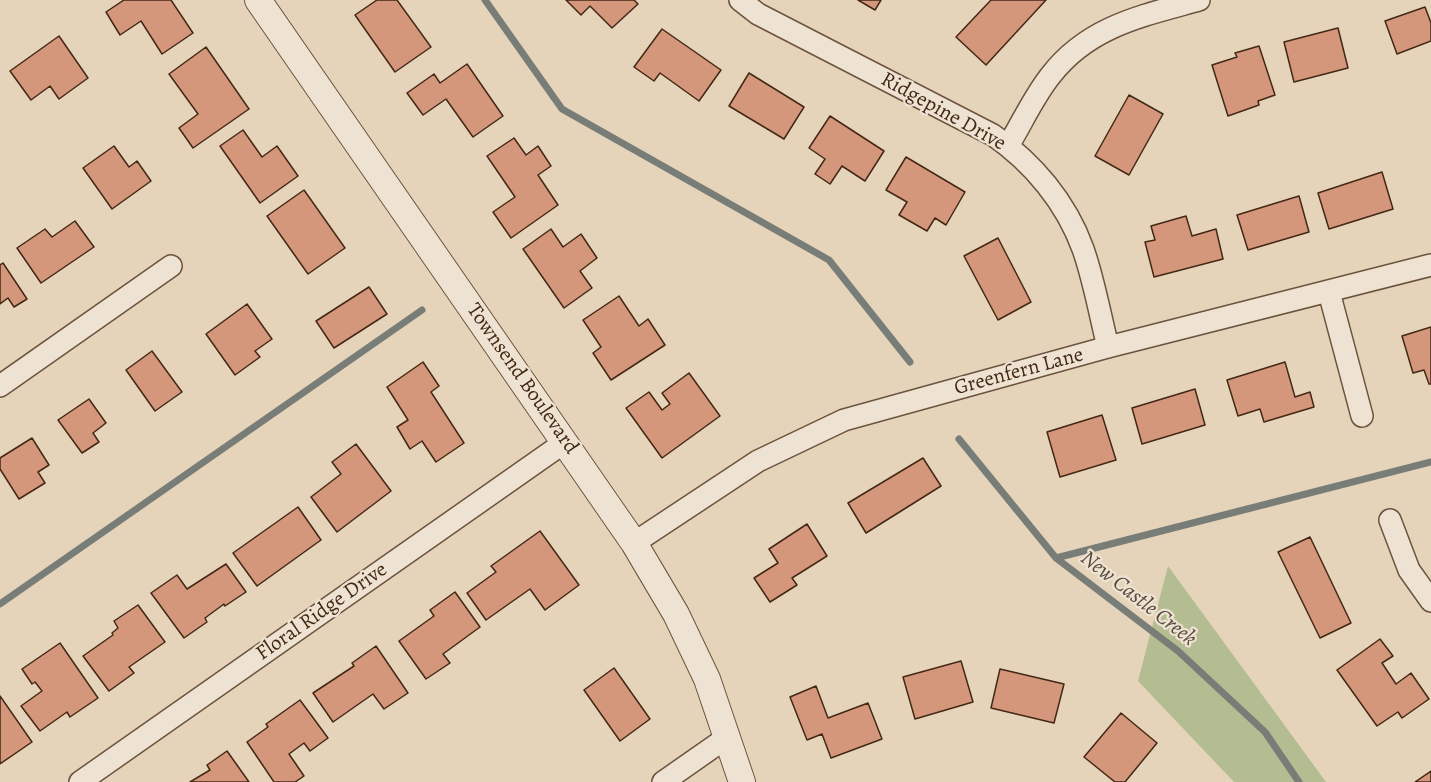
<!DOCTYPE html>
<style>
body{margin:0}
canvas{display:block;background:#e5d4ba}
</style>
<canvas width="1431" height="782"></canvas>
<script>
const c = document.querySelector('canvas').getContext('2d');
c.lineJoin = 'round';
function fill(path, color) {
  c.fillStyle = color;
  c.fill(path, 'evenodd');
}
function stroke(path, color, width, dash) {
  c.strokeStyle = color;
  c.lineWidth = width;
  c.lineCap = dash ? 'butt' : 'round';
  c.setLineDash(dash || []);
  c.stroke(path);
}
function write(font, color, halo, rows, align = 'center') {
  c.font = font + ' Alegreya,serif';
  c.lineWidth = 4.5;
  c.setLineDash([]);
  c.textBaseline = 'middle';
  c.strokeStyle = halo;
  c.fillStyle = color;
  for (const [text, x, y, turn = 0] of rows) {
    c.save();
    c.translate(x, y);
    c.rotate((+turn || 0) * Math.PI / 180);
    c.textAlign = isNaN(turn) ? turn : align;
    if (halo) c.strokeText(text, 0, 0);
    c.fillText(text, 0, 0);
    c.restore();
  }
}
fill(new Path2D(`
 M 1168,566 L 1326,782 L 1234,782 L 1138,681 Z`), '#b3bd91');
stroke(new Path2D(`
 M 485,0 L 562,109 L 829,260 L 910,362
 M 959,439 L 1056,558 L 1178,651 L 1265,732 L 1299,782
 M 1056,558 L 1431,462
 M 0,604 L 422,310`), '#787d78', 7);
const building = new Path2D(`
 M 124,0 L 171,0 L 193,33 L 162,54 L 141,21 L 120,35 L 106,12 Z
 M 377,0 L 397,0 L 431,47 L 395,72 L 355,15 Z
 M 566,0 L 634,0 L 638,4 L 612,28 L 590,6 L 581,15 Z
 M 858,0 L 881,0 L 875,10 Z
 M 991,0 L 1046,0 L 986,65 L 956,37 Z
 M 1425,7 L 1431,23 L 1431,41 L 1397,54 L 1385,21 Z
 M 1338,28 L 1348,68 L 1294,82 L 1284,42 Z
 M 662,29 L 721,70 L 699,101 L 660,73 L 654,81 L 634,67 Z
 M 59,36 L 88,78 L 59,99 L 50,86 L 31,100 L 10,71 Z
 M 1259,46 L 1275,95 L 1258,101 L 1259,105 L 1228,116 L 1212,65 L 1237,57 L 1235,53 Z
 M 206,47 L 249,109 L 193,148 L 179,128 L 198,114 L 169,74 Z
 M 467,64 L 503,116 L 473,137 L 446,99 L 423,115 L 407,93 L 434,74 L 440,83 Z
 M 749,73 L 804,107 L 784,139 L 729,106 Z
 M 1129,95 L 1163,114 L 1129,175 L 1095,156 Z
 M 830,116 L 884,151 L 865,181 L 842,166 L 830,184 L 815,174 L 825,159 L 809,148 Z
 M 243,130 L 262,157 L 277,146 L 298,176 L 260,203 L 220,146 Z
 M 514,138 L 526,155 L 538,146 L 551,166 L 538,175 L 558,205 L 511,238 L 493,212 L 515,197 L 487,156 Z
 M 114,146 L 129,167 L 137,161 L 151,181 L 112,209 L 83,168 Z
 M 906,157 L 965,192 L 946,225 L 935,218 L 927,231 L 899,215 L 907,202 L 886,190 Z
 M 1382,172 L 1393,209 L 1329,229 L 1318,193 Z
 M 304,190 L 345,248 L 308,274 L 267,216 Z
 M 1299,196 L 1309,232 L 1248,250 L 1237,215 Z
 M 1186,216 L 1192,236 L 1216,229 L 1223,259 L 1154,277 L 1145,242 L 1155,240 L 1151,226 Z
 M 75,221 L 94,247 L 41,283 L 17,248 L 45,229 L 52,237 Z
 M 551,229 L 563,247 L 581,234 L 597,258 L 580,271 L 592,288 L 564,308 L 523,249 Z
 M 998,238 L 1031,302 L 998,320 L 964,256 Z
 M 3,263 L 27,299 L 14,307 L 8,298 L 0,304 L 0,265 Z
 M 369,287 L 387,314 L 334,348 L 316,321 Z
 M 619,296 L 639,326 L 648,319 L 665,345 L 611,380 L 593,353 L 601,347 L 583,320 Z
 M 247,304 L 272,339 L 255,351 L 260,357 L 235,375 L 206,334 Z
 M 1431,327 L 1431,384 L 1429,384 L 1424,370 L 1413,373 L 1402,336 Z
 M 152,351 L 182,392 L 155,411 L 126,370 Z
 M 423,362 L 439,386 L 431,392 L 464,443 L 436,462 L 422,441 L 410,449 L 397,427 L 408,420 L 387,387 Z
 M 1285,362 L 1295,397 L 1310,392 L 1314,407 L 1264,422 L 1260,409 L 1238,416 L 1227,380 Z
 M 689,373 L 720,416 L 662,458 L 626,408 L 649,392 L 662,410 L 670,404 L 662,393 Z
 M 1195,389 L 1205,425 L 1142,444 L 1132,408 Z
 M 89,399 L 106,423 L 93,433 L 99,442 L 82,453 L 58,420 Z
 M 1102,415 L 1116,460 L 1060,477 L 1047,432 Z
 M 32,438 L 49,465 L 38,472 L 45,483 L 19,499 L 0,469 L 0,458 Z
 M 356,444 L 391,491 L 337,532 L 311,497 L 341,474 L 332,462 Z
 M 923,458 L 941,486 L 866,533 L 848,503 Z
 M 298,507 L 321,540 L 257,586 L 233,553 Z
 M 807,524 L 827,556 L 792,578 L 797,585 L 770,602 L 754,578 L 778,563 L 769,549 Z
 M 540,531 L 579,585 L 545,610 L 530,589 L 486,620 L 467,593 L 496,572 L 491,566 Z
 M 1310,537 L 1351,623 L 1320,638 L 1278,552 Z
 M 226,564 L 246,592 L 225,606 L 224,604 L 205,618 L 207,622 L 184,638 L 151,593 L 177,575 L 187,589 Z
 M 455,592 L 480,627 L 443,654 L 450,663 L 426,679 L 399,641 L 434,616 L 430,610 Z
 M 138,605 L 165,642 L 129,667 L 134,673 L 109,691 L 83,656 L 113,635 L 112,633 L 118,628 L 114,621 Z
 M 1380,639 L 1393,656 L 1382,663 L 1396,684 L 1411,673 L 1429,699 L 1402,718 L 1398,712 L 1377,726 L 1337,670 Z
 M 60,643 L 98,698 L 70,717 L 67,712 L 40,731 L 21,706 L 42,691 L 35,682 L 32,684 L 22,669 Z
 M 376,646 L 408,693 L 384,709 L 373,694 L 333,722 L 313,693 L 354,666 L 352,663 Z
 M 961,661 L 973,702 L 915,719 L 903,677 Z
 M 614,668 L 650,719 L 620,741 L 584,690 Z
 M 1000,669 L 1064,684 L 1054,723 L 991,708 Z
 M 816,686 L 828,718 L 868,703 L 882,739 L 831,758 L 822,734 L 807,740 L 790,697 Z
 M 0,696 L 32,742 L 0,764 Z
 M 300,700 L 328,738 L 310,751 L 304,743 L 289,754 L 304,776 L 295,782 L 274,782 L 247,742 L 268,727 L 266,724 Z
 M 1121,713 L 1157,743 L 1125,782 L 1115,782 L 1084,757 Z
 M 227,751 L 249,782 L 190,782 L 210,770 L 207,765 Z
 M 1431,771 L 1431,782 L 1415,782 Z`);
fill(building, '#d4977c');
stroke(building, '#432814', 1.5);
const minor = new Path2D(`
 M 740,0 L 758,14 L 993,135 C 1033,163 1066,202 1083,249 C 1094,280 1100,315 1108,347
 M 1008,146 C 1022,123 1034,96 1051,75 C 1089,26 1142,16 1199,0
 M 1329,292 L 1362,416
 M 0,386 L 171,266
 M 1390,520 L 1409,570 L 1431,601
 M 634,543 L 758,461 L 844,420 L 1108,347 L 1431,265
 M 80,782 L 565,442
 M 663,782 L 726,738`);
const tertiary = new Path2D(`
 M 258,0 L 634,543 L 676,614 L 707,679 L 742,782`);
stroke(minor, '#6c533e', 24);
stroke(tertiary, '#6c533e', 28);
stroke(minor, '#eee3d2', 21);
stroke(tertiary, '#eee3d2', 26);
write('21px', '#432814', '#eee3d2', [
 ["Ridgepine Drive",943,112,29],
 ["Greenfern Lane",1019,372,-15],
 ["Townsend Boulevard",522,379,55],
 ["Floral Ridge Drive",322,612,-35]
]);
write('italic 22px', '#594b3e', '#eee3d2', [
 ["New Castle Creek",1138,599,38]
]);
</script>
